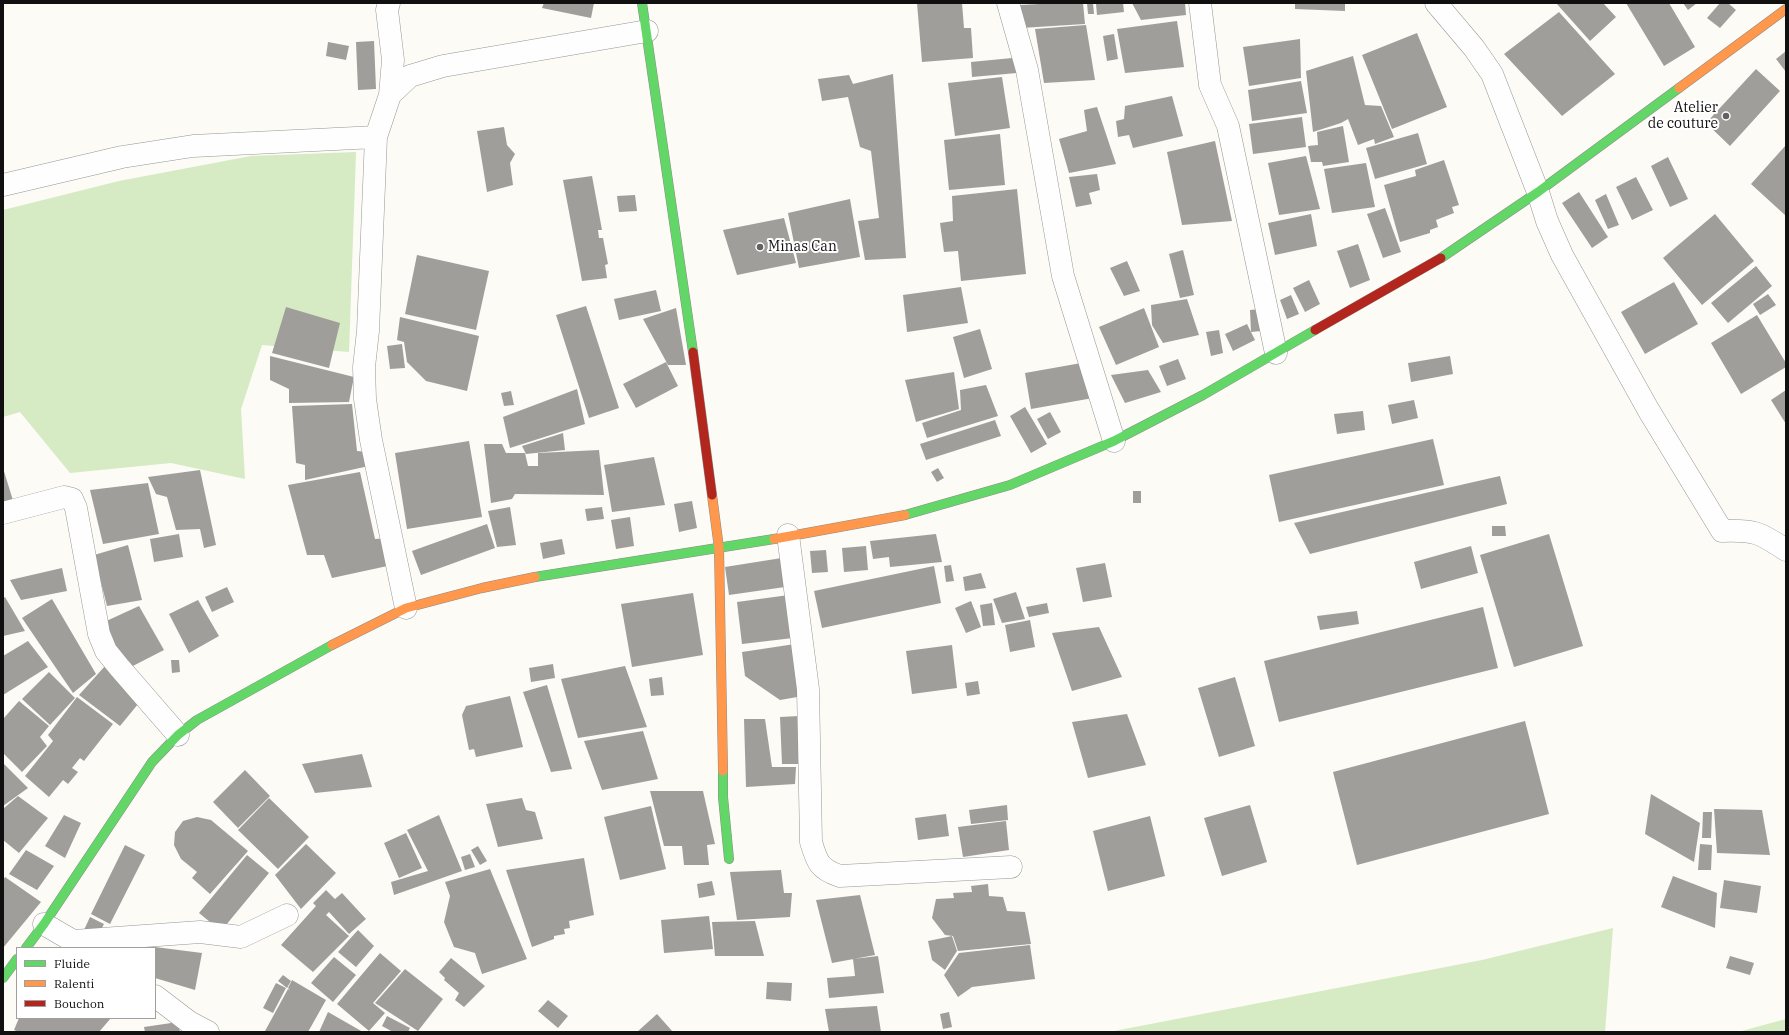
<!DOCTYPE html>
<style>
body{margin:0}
#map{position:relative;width:1789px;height:1035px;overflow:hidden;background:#fcfbf6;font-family:"IBM Plex Serif",serif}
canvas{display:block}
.frame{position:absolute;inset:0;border:4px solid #101010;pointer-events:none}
.legend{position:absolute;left:16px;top:947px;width:140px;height:72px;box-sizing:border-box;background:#fff;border:1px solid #9f9f9f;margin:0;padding:5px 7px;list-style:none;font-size:12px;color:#101010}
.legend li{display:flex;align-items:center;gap:8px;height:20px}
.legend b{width:20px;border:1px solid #9f9f9f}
</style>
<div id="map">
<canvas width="1789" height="1035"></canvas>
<div class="frame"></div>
<ul class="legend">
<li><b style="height:5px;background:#63d668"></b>Fluide</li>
<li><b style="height:5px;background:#ff974d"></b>Ralenti</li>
<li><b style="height:5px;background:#b3261e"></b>Bouchon</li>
</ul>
</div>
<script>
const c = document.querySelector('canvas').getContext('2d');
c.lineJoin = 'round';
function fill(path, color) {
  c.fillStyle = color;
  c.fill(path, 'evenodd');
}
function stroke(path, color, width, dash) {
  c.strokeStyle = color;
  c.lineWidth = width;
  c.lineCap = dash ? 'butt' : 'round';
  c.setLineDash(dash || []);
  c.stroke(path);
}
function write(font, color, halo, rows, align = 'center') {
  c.font = font + ' "IBM Plex Serif",serif';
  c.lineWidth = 4;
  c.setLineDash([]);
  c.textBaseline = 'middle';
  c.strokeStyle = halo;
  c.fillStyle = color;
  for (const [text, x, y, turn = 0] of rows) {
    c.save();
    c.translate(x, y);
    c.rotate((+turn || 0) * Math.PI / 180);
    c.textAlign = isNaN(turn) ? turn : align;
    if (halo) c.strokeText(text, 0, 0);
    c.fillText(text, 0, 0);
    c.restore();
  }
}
fill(new Path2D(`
 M 356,152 L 349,352 L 262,345 L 241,409 L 245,479 L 171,463 L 70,473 L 20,412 L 3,417 L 3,210 L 119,181 L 251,156 Z
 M 1613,928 L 1605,1032 L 1109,1032 L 1482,960 Z
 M 1786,1019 L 1786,1032 L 1738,1032 Z`), '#d6eac3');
fill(new Path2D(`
 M 544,3 L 594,3 L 591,18 L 542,8 Z
 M 917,3 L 962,3 L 964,28 L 971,28 L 973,58 L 922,62 Z
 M 1059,3 L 1083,3 L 1085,24 L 1021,28 L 1020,5 Z
 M 1087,3 L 1093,3 L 1094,14 L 1088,14 Z
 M 1106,3 L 1123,3 L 1124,12 L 1097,15 L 1096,4 Z
 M 1132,3 L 1185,3 L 1186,15 L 1141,20 Z
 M 1295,3 L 1345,3 L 1345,11 L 1295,9 Z
 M 1556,3 L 1603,3 L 1616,17 L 1590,41 Z
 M 1626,3 L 1669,3 L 1695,47 L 1664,66 Z
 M 1683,3 L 1697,3 L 1688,10 Z
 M 1720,3 L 1728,3 L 1736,10 L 1720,28 L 1707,18 Z
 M 1559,12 L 1615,74 L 1562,116 L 1504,54 Z
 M 1177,21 L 1184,67 L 1125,73 L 1117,29 Z
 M 1086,25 L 1095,80 L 1044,83 L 1035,29 Z
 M 1417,33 L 1447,107 L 1392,129 L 1362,55 Z
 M 1114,34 L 1118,59 L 1107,61 L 1103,36 Z
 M 1300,39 L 1301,78 L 1249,86 L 1243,47 Z
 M 374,41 L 376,89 L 358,90 L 356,42 Z
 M 328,42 L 349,46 L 346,60 L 326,56 Z
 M 1786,51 L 1786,72 L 1776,59 Z
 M 1353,56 L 1365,105 L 1381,106 L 1394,137 L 1375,144 L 1374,139 L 1358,145 L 1348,119 L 1341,123 L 1313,132 L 1306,71 Z
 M 1012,58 L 1017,73 L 972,77 L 971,62 Z
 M 1756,69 L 1780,91 L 1730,146 L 1706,123 Z
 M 893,74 L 906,258 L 865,260 L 858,221 L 879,218 L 871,151 L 860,147 L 848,97 L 822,101 L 818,79 L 849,75 L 853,84 Z
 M 1002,77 L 1010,128 L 955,136 L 948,83 Z
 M 1301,81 L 1307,113 L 1252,121 L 1248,90 Z
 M 1172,96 L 1183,136 L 1133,148 L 1129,135 L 1118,137 L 1116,121 L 1124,119 L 1125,106 Z
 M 1097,107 L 1116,164 L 1069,173 L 1059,139 L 1087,131 L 1084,110 Z
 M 1302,117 L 1306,147 L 1253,154 L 1249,124 Z
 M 1343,126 L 1349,162 L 1323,166 L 1322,162 L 1311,162 L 1308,146 L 1318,145 L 1317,132 Z
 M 504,127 L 507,145 L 515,154 L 510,163 L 513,185 L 487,192 L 477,131 Z
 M 1418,133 L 1427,164 L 1375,179 L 1366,148 Z
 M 1000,134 L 1005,185 L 949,190 L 944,140 Z
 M 1215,141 L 1232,221 L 1182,225 L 1167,152 Z
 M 1786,145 L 1786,216 L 1751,184 Z
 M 1306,156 L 1320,209 L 1279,215 L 1268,163 Z
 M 1668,157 L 1688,199 L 1670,207 L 1651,166 Z
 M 1444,160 L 1459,205 L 1452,207 L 1454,213 L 1436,220 L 1438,227 L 1430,230 L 1430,233 L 1400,242 L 1384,185 L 1416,176 L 1415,170 Z
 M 1366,163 L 1375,207 L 1332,213 L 1324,169 Z
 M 1097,174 L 1100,190 L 1089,193 L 1092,204 L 1076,207 L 1069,177 Z
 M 592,176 L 602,230 L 598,230 L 599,238 L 603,238 L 608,264 L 605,265 L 607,278 L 582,281 L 563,180 Z
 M 1636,177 L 1653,210 L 1632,220 L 1616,187 Z
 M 1017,189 L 1026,274 L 961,281 L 958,251 L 944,252 L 940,223 L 953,221 L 952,196 Z
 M 1579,192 L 1608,237 L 1592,248 L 1562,203 Z
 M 1606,194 L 1619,225 L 1608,229 L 1595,200 Z
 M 635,195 L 637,211 L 619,212 L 617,196 Z
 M 850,199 L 860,257 L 799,268 L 788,213 Z
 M 1385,208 L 1401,252 L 1383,258 L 1367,214 Z
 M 1311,214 L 1317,246 L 1275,255 L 1268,223 Z
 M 1715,214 L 1754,261 L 1702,305 L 1663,258 Z
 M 784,218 L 796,263 L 737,275 L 723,230 Z
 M 1358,244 L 1370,280 L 1350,288 L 1337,251 Z
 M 1183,250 L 1194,295 L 1180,298 L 1169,254 Z
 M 417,255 L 489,271 L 476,330 L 405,314 Z
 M 1127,261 L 1140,291 L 1124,296 L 1110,268 Z
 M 1756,266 L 1772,286 L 1728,323 L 1711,303 Z
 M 1309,280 L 1320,304 L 1305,312 L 1293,288 Z
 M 1674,282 L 1698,324 L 1645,354 L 1621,312 Z
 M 961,287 L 968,323 L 907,332 L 903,295 Z
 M 656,290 L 661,311 L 619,320 L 614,299 Z
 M 1768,294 L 1776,305 L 1760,315 L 1753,304 Z
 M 1291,295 L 1299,314 L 1287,319 L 1280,300 Z
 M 1187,299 L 1199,335 L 1163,343 L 1152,325 L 1151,305 Z
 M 586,306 L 619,408 L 589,418 L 556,315 Z
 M 286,307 L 340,323 L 329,368 L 272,353 Z
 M 676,308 L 686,365 L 668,365 L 643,319 Z
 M 1144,308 L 1159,347 L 1116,365 L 1099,327 Z
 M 1260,309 L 1261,331 L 1251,332 L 1250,310 Z
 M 1757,315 L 1786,363 L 1786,367 L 1741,394 L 1711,343 Z
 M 400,317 L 479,336 L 467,391 L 426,381 L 407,362 L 404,342 L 397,340 Z
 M 1247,324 L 1255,340 L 1233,351 L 1225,334 Z
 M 980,329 L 992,369 L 964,378 L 953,337 Z
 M 1219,330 L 1223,353 L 1211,356 L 1206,332 Z
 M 402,344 L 405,368 L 390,369 L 387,346 Z
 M 270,356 L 354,377 L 349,402 L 289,403 L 289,389 L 270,380 Z
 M 1450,356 L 1453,374 L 1411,382 L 1408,363 Z
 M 1178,359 L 1186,379 L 1167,386 L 1159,366 Z
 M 666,362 L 678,386 L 636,408 L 623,384 Z
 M 1087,362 L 1093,398 L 1031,409 L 1025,373 Z
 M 1148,370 L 1161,392 L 1125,403 L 1111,375 Z
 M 954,372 L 959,409 L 916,422 L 905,380 Z
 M 986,385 L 998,416 L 927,438 L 922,423 L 961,410 L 960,390 Z
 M 577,389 L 585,424 L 510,448 L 503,417 Z
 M 1786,390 L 1786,424 L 1771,400 Z
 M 511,391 L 514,405 L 504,406 L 501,393 Z
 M 1414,400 L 1418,418 L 1392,424 L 1388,405 Z
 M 352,404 L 357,451 L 367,452 L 369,466 L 305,480 L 305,465 L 296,463 L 292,406 Z
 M 1025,407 L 1047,444 L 1031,453 L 1010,416 Z
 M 1363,411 L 1365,430 L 1337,434 L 1334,414 Z
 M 1050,412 L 1061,432 L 1048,439 L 1037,419 Z
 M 995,420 L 1001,436 L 926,460 L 920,444 Z
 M 563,433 L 565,450 L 526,454 L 522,446 Z
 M 1433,439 L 1444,485 L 1279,522 L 1269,475 Z
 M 469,441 L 482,517 L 407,529 L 395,453 Z
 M 484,444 L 502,444 L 506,453 L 525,453 L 528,466 L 538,466 L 538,453 L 599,450 L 604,495 L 515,494 L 512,499 L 491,503 Z
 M 654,457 L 665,505 L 612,512 L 604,465 Z
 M 3,468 L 15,507 L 3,508 Z
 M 938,468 L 944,478 L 937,482 L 931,472 Z
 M 200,470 L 216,545 L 204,548 L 200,529 L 176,530 L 167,497 L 156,494 L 148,477 Z
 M 360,472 L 375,539 L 388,538 L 392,565 L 332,578 L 324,555 L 307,555 L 288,485 Z
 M 1500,476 L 1507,504 L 1310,554 L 1294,523 Z
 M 148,483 L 159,534 L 103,544 L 90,490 Z
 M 1133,491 L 1141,491 L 1141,503 L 1133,503 Z
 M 692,501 L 697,528 L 679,532 L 674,504 Z
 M 510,507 L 516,545 L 497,547 L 488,511 Z
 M 602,507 L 604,519 L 587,521 L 585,509 Z
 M 630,517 L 634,546 L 616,549 L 611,520 Z
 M 487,524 L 495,548 L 421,575 L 412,551 Z
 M 1492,526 L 1505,526 L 1506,536 L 1492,536 Z
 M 179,534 L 183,557 L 154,562 L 150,539 Z
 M 936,534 L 942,562 L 890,567 L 889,557 L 873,559 L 870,541 Z
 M 1549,534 L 1583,646 L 1514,667 L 1480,555 Z
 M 562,539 L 565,554 L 543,559 L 540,543 Z
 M 128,545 L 142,600 L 107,606 L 94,555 Z
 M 866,546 L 868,570 L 844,572 L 842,548 Z
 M 1471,546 L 1478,573 L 1421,589 L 1414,562 Z
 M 826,550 L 828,572 L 812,573 L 810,551 Z
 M 788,557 L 792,586 L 729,595 L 725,567 Z
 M 1105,563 L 1112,597 L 1083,602 L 1076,568 Z
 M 951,565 L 954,581 L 946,582 L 944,566 Z
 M 934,566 L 941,603 L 822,628 L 814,591 Z
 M 62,568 L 67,591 L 21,600 L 10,580 Z
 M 981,573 L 986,588 L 965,591 L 963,577 Z
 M 227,587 L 234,602 L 212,612 L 205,597 Z
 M 1016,592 L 1025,619 L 1002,623 L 993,599 Z
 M 693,593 L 703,655 L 632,667 L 621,604 Z
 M 789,595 L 793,638 L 742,644 L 737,602 Z
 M 5,597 L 25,631 L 3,636 L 3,598 Z
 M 52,599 L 96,674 L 73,693 L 22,618 Z
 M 198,600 L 219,636 L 189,653 L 169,614 Z
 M 971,601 L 981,627 L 966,633 L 955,608 Z
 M 992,603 L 995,625 L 983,626 L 980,605 Z
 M 1047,603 L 1049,613 L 1029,617 L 1026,607 Z
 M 139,606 L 164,650 L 127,669 L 102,623 Z
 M 1483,607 L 1498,668 L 1279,722 L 1264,661 Z
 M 1357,611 L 1359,624 L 1320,630 L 1317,616 Z
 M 1030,620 L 1035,647 L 1010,652 L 1005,625 Z
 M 1099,627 L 1122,677 L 1072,691 L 1052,633 Z
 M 28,641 L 48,667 L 3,695 L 3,656 Z
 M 795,644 L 803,696 L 780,700 L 745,676 L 742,652 Z
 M 952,645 L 957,688 L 912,694 L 906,651 Z
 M 171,660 L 179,660 L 180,672 L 172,673 Z
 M 553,664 L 555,678 L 531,682 L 529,668 Z
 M 105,666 L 143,698 L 120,726 L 79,695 Z
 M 625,666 L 647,727 L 578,738 L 561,679 Z
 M 49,672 L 75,698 L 50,725 L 22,699 Z
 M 662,677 L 664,695 L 651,696 L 649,679 Z
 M 1235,677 L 1255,746 L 1219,757 L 1198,688 Z
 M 978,681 L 980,694 L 967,696 L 965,683 Z
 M 547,685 L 572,769 L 551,772 L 523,692 Z
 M 510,696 L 523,747 L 476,757 L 474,749 L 469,750 L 462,715 L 466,706 Z
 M 77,697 L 113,724 L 84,761 L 80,758 L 72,768 L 78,772 L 68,784 L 63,780 L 49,797 L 25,776 L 53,741 L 48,735 Z
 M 19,701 L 49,726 L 40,737 L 47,746 L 22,772 L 3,753 L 3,719 Z
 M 1127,714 L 1146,765 L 1088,778 L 1072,722 Z
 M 799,716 L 801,764 L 782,764 L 780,717 Z
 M 744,719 L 765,719 L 772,767 L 796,767 L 795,784 L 746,787 Z
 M 1525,721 L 1549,814 L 1357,865 L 1333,772 Z
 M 643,731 L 658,779 L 602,790 L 584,741 Z
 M 362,754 L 372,787 L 315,793 L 302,764 Z
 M 3,763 L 28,788 L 3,806 Z
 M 245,770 L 270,796 L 238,828 L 213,802 Z
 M 650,791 L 703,791 L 715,844 L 707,845 L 709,865 L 684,865 L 682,846 L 664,846 Z
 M 1651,794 L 1700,823 L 1694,862 L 1645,834 Z
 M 18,796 L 48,818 L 19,853 L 3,840 L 3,809 Z
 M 269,798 L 309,837 L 278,869 L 238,830 Z
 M 522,798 L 526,810 L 535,812 L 543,839 L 498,847 L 486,804 Z
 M 1007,805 L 1008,820 L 971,824 L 969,810 Z
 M 1250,805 L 1267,862 L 1222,876 L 1204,818 Z
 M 651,806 L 666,869 L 620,880 L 604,817 Z
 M 1714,809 L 1762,810 L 1770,855 L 1717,853 Z
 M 1703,812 L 1712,812 L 1711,838 L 1702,838 Z
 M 946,814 L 949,836 L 918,840 L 915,818 Z
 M 64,815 L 81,823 L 65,858 L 45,846 Z
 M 439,815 L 462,871 L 394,895 L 391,882 L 428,871 L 407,830 Z
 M 1150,816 L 1165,876 L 1108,891 L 1093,831 Z
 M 197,817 L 211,820 L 248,851 L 210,894 L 192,878 L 197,872 L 181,859 L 174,845 L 175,832 L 183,821 Z
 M 1006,821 L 1009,850 L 963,857 L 958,827 Z
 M 406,833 L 422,868 L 399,878 L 384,843 Z
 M 306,844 L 336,873 L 301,909 L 275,875 Z
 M 1700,844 L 1712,845 L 1711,870 L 1698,870 Z
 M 125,845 L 145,855 L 110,924 L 91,914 Z
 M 478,846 L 487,861 L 480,865 L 471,850 Z
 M 26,850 L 54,866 L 37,890 L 9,874 Z
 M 470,854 L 475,867 L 465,870 L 461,857 Z
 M 247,855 L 269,873 L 221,931 L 199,913 Z
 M 584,858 L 594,915 L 569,921 L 570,928 L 564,929 L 565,934 L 554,936 L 554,939 L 532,947 L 506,870 Z
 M 490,869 L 527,959 L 482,974 L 475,953 L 454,947 L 444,922 L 450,896 L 445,882 Z
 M 781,870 L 784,893 L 792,893 L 790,917 L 737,920 L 730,872 Z
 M 1673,876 L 1717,893 L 1715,928 L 1661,907 Z
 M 5,877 L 41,902 L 3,948 L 3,880 Z
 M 1724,880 L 1761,886 L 1757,913 L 1720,908 Z
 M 712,881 L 715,895 L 699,898 L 697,884 Z
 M 988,884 L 989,896 L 1003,897 L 1007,911 L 1025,912 L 1031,944 L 958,951 L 953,936 L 945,935 L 932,918 L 936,899 L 954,898 L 953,893 L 972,892 L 971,886 Z
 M 326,890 L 335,899 L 342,893 L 366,919 L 349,934 L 329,912 L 326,915 L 349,936 L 313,972 L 281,945 L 316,906 L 313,903 Z
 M 860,895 L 875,955 L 832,963 L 816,900 Z
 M 709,916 L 713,949 L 664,953 L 661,920 Z
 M 90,917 L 104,924 L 97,937 L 84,930 Z
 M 755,921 L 764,956 L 715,956 L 712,922 Z
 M 358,930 L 374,946 L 356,967 L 338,952 Z
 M 952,936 L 957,951 L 945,970 L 932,960 L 928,941 Z
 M 1030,945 L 1035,979 L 972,987 L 958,997 L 944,975 L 959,953 Z
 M 155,947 L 202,953 L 195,990 L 155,978 Z
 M 380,953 L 401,971 L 373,1003 L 385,1013 L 369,1031 L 337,1004 Z
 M 878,956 L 884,993 L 829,998 L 827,978 L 855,976 L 853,959 Z
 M 1730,956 L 1754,963 L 1750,975 L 1726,968 Z
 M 334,957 L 356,975 L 333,1002 L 311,983 Z
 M 451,958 L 485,986 L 464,1007 L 455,1000 L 459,993 L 444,980 L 445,978 L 439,972 Z
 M 405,969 L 443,999 L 418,1031 L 375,1003 Z
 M 283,975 L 291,981 L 287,988 L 278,981 Z
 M 292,980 L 326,1000 L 308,1032 L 266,1032 L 265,1031 L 288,989 L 290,990 L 288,988 Z
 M 767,982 L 792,983 L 791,1001 L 766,999 Z
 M 276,983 L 286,988 L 273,1013 L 263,1008 Z
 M 548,1000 L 568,1016 L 558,1028 L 538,1011 Z
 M 877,1006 L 881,1032 L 829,1032 L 825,1009 Z
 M 328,1012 L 363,1032 L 319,1032 Z
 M 949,1012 L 952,1027 L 943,1029 L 940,1014 Z
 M 657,1014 L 673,1032 L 637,1032 Z
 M 387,1016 L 410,1028 L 408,1032 L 393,1032 L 382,1026 Z
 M 19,1018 L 111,1018 L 99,1032 L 19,1032 L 14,1030 Z
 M 178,1022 L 180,1032 L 145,1032 L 144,1027 Z`), '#a09e9b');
const street = new Path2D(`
 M 389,3 L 387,10 L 393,60 L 390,95
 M 1008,3 L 1027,70 L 1063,276 L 1114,441
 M 1200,3 L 1210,85 L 1228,126 L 1276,353
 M 1436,3 L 1474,48 L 1492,74 L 1538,192 L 1547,221 L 1562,255 L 1649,411 L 1722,531 C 1755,530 1759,532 1786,550
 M 3,185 L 122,157 L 193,146 L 376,137
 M 3,513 L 64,497 L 72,499 L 76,508 L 99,634 L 106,651 L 119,667 L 178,735
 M 788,535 L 808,689 L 811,842 C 817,862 819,869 840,876 L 1011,867
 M 406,608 L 371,440 L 365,399 L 364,367 L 368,331 L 376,137 L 390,95 L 410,76 L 443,66 L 647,31
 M 44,924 L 85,948
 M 74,941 L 200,932 L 241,937 L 287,915
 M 155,996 L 189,1022 L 208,1032`);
const fast = new Path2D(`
 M 642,3 L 693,352
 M 1441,258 L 1538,192 L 1679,88
 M 905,515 L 1010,485 L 1114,441 L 1203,395 L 1315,330
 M 535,577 L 774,539
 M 723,771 L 723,797 L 729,859
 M 26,948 L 44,924 L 152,762 L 178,735 L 197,720 L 332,645
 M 3,978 L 17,959`);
const slow = new Path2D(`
 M 1679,88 L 1786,9
 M 712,495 L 719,548 L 723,771
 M 774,539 L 905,515
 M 332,645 L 406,608 L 482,588 L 535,577`);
const jam = new Path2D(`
 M 1315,330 L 1441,258
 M 693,352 L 712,495`);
stroke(street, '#969694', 23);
stroke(fast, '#8d8c8a', 10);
stroke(slow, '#8d8c8a', 10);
stroke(jam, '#8d8c8a', 10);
stroke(street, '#fffefe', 22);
stroke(fast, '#63d668', 9);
stroke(slow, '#ff974d', 9);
stroke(jam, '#b3261e', 9);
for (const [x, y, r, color] of [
 [1726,116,4,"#636260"],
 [760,247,4,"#636260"]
]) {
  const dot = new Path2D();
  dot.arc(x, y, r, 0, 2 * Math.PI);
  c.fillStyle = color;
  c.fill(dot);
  stroke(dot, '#fff', 1.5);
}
write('14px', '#101010', '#fff', [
 ["Atelier",1718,108],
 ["de couture",1718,124],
 ["Minas Can",768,247,"left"]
], 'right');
</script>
